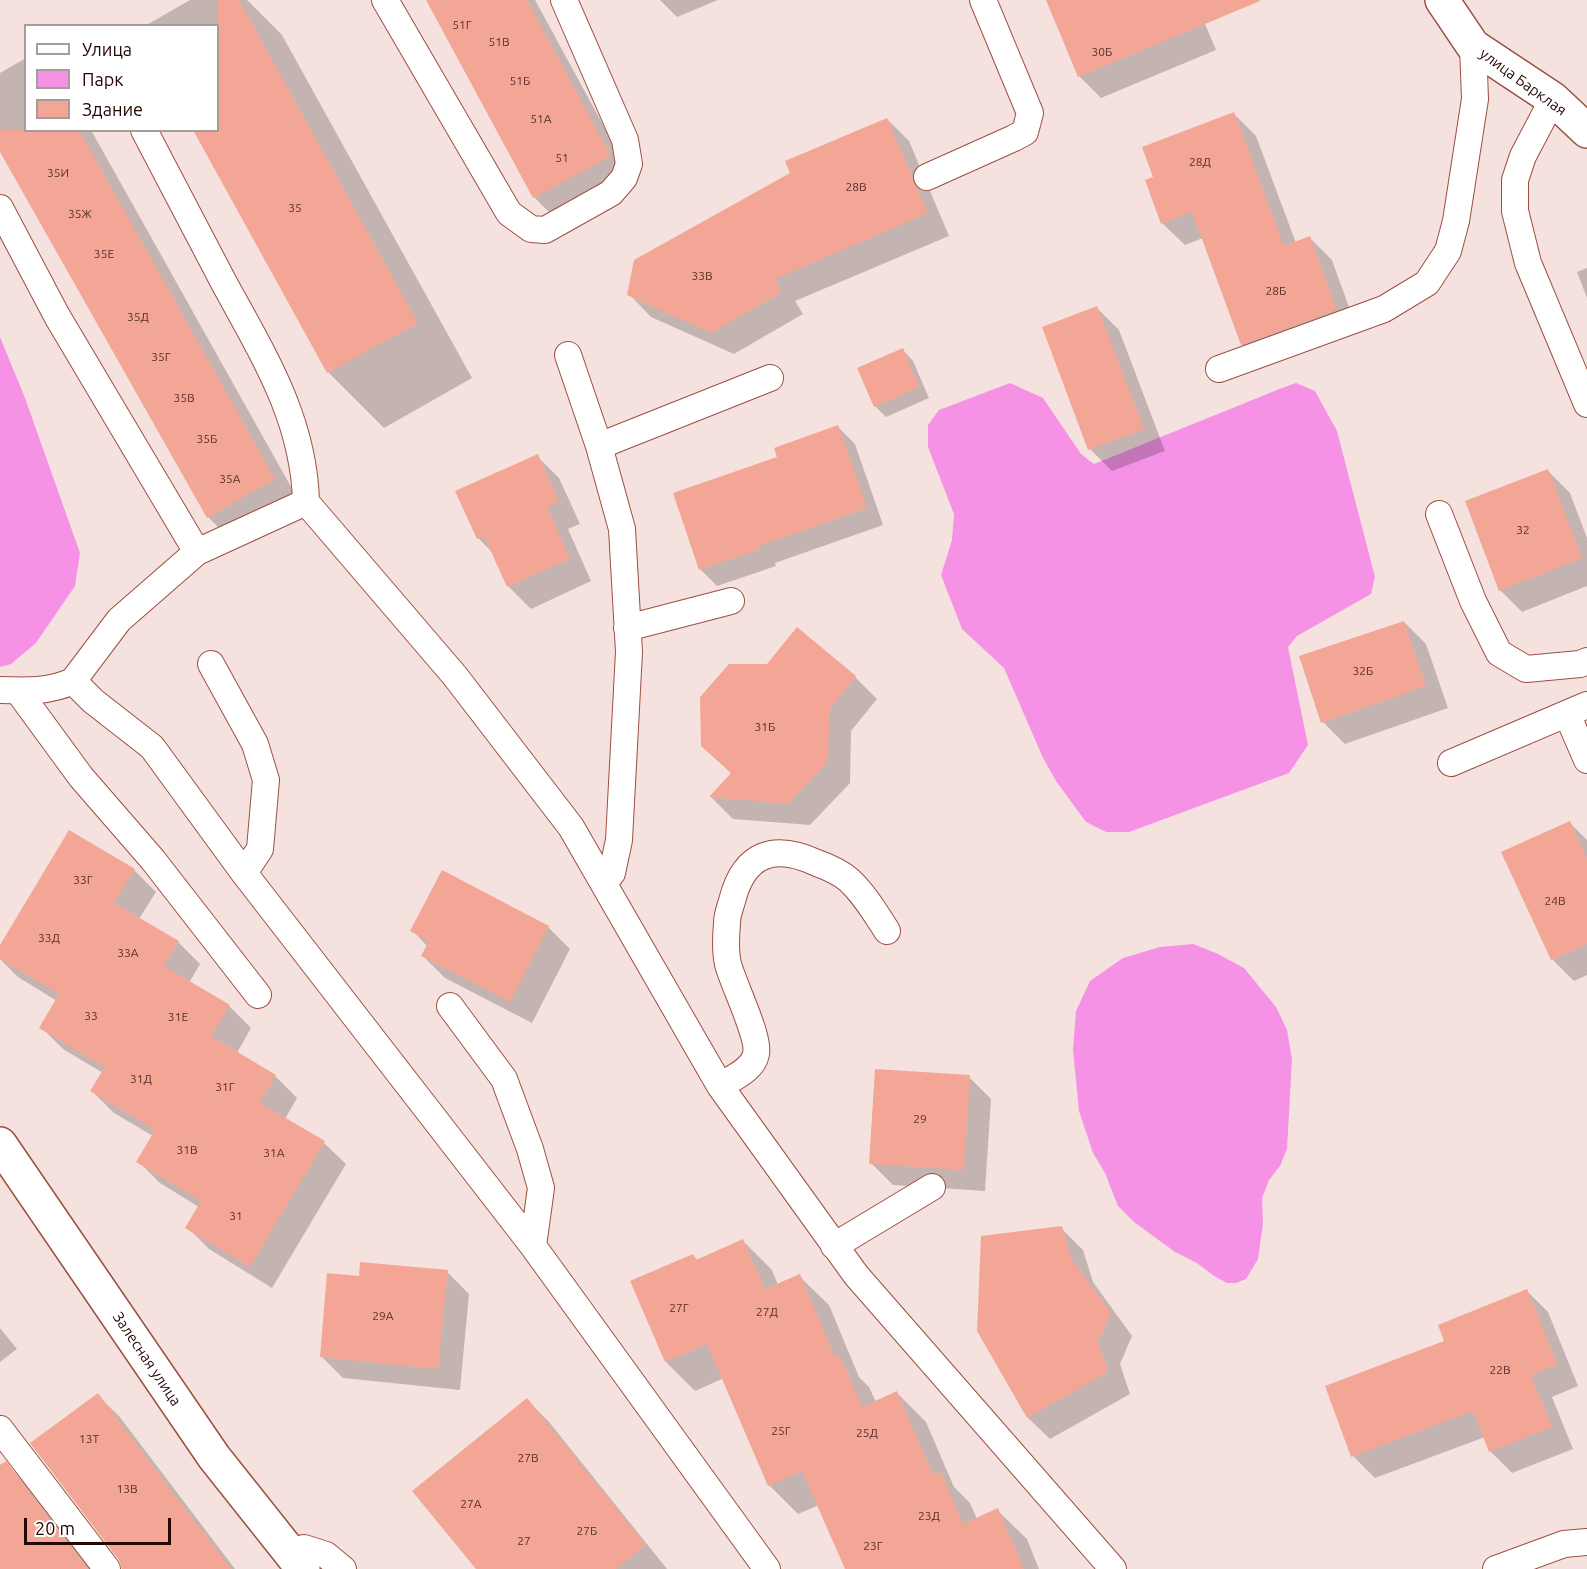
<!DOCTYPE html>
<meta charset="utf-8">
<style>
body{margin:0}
#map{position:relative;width:1587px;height:1569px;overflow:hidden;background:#f5e2de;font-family:Ubuntu,sans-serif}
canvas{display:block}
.legend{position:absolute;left:24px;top:24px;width:195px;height:108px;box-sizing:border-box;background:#fff;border:2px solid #a89c9a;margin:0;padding:8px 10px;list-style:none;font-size:18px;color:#250703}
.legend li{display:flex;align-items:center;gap:12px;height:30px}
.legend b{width:30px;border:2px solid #a89c9a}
.scale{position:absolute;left:24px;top:1518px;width:147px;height:27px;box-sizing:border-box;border:3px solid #250703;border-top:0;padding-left:8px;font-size:18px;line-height:21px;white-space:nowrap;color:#250703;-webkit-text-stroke:4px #fff;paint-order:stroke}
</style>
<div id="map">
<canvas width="1587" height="1569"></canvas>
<ul class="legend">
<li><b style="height:8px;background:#fff"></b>Улица</li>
<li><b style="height:16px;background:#f692e6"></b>Парк</li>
<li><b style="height:16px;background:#f3a695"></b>Здание</li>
</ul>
<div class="scale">20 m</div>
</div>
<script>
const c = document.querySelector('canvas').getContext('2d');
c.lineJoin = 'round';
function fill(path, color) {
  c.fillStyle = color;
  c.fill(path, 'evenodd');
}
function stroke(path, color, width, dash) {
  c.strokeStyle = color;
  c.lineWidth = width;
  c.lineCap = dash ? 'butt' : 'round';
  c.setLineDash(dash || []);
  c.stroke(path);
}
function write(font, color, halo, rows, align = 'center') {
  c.font = font + ' Ubuntu,sans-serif';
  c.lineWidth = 4.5;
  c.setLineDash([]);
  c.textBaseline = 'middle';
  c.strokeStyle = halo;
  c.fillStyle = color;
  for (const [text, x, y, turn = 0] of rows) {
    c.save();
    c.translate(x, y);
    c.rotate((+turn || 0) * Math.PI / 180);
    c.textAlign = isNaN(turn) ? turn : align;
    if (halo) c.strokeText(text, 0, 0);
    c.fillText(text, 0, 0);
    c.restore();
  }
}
fill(new Path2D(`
 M 0,337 L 25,398 L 80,553 L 75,586 L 36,643 L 11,664 L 0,667 Z
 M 1010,383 L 1043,398 L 1081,454 L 1094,464 L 1282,388 L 1296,383 L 1315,391 L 1337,431 L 1375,577 L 1371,594 L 1297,636 L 1288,647 L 1308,745 L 1289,773 L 1129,832 L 1106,832 L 1086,822 L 1056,781 L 1043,758 L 1004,668 L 962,629 L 941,575 L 952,540 L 954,514 L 928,447 L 928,425 L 939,410 Z
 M 1193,944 L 1216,953 L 1244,968 L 1276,1007 L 1287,1030 L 1292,1059 L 1287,1149 L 1280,1166 L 1269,1180 L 1262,1198 L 1263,1223 L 1258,1259 L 1246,1279 L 1236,1283 L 1227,1283 L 1214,1276 L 1197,1263 L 1175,1252 L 1134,1222 L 1118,1206 L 1105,1173 L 1093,1153 L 1079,1111 L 1073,1050 L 1076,1011 L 1090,981 L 1123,958 L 1160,947 Z`), '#f692e6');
fill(new Path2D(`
 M 190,0 L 247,0 L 282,35 L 472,378 L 384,428 L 328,372 L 218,130 L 218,26 L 145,26 Z
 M 428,0 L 535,0 L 632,178 L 556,219 L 534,197 Z
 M 660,0 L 718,0 L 677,17 Z
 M 1048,0 L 1195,0 L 1216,50 L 1101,98 L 1079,76 Z
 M 26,58 L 26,130 L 91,130 L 304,510 L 238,547 L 208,517 L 0,147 L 0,73 Z
 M 1234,114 L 1256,136 L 1296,243 L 1310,238 L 1332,260 L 1358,332 L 1264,366 L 1242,344 L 1203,238 L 1185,245 L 1162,223 Z
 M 887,119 L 909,141 L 949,236 L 795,301 L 803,314 L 734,354 L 651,317 L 629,294 Z
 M 1587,268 L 1587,298 L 1577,272 Z
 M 1097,308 L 1119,330 L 1165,451 L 1112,471 L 1090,449 Z
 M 903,350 L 913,361 L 929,398 L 886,417 L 875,406 Z
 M 838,427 L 855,444 L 883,525 L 775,563 L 776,566 L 717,586 L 700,569 L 779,458 Z
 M 537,456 L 559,478 L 580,524 L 568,529 L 591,581 L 531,609 L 509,587 L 494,554 L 478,538 Z
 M 1548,471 L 1570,493 L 1587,538 L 1587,586 L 1522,612 L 1500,590 Z
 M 1404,622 L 1426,644 L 1448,708 L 1345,744 L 1323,722 Z
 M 768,666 L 855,677 L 877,699 L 851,731 L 850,783 L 810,825 L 733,819 L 711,797 L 732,774 L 702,745 Z
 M 1570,823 L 1587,840 L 1587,975 L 1574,981 L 1552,959 Z
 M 134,870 L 156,892 L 139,919 L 178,942 L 200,964 L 189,983 L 229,1006 L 251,1028 L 237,1053 L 275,1076 L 297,1098 L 285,1119 L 324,1143 L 346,1164 L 272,1288 L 209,1249 L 187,1227 L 199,1207 L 160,1183 L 138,1161 L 153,1136 L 114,1113 L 92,1091 L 103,1073 L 63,1049 L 41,1027 L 57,1001 L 18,977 L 0,959 L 0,948 Z
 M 548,927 L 570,949 L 532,1023 L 445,978 L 423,956 L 428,947 L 412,930 Z
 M 969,1077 L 991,1099 L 985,1191 L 893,1185 L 871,1163 Z
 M 1061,1228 L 1083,1250 L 1093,1282 L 1132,1336 L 1120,1364 L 1130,1394 L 1050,1439 L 1028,1418 Z
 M 743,1241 L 772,1270 L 778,1285 L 799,1276 L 829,1305 L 859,1377 L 869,1387 L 876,1402 L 897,1393 L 926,1422 L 954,1487 L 970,1503 L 977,1519 L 997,1510 L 1027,1539 L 1039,1569 L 846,1569 L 819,1505 L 798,1514 L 769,1485 L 724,1378 L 695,1391 L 666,1362 L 693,1255 L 698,1261 Z
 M 447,1272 L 469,1294 L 460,1390 L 343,1378 L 321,1356 L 361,1278 Z
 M 1526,1290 L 1548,1312 L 1578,1386 L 1552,1397 L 1573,1449 L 1512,1473 L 1490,1451 L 1485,1437 L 1375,1478 L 1353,1456 L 1446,1341 Z
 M 0,1328 L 17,1349 L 0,1362 Z
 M 97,1395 L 119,1416 L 235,1569 L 123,1569 Z
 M 527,1400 L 549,1422 L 667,1569 L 477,1569 Z
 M 5,1463 L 27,1485 L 92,1569 L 0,1569 L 0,1467 Z`), '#0003');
fill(new Path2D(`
 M 218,0 L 239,0 L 418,323 L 327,373 L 193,130 L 218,130 Z
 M 426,0 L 527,0 L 611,156 L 533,198 Z
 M 1046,0 L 1260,0 L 1260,1 L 1078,77 Z
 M 1234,112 L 1284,246 L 1310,236 L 1337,310 L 1241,345 L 1192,212 L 1161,224 L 1145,180 L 1153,177 L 1142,147 Z
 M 887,118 L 928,213 L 775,279 L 782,292 L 711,333 L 627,295 L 634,260 L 790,173 L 785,161 Z
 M 0,130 L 79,130 L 275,479 L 207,518 L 0,152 Z
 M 1097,306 L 1144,429 L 1088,450 L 1042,327 Z
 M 903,348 L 919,387 L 874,407 L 857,368 Z
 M 838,425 L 867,508 L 759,546 L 760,549 L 699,570 L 673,493 L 777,457 L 774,448 Z
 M 538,454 L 559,502 L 547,507 L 570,559 L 507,587 L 484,536 L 477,539 L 455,491 Z
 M 1548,469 L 1582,558 L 1499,591 L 1465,501 Z
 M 1404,621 L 1426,686 L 1321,723 L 1299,656 Z
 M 797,627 L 856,676 L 830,709 L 828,761 L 788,804 L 709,797 L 731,773 L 701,746 L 700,697 L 729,664 L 767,664 Z
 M 1570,821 L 1587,859 L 1587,944 L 1551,960 L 1501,852 Z
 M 69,830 L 135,869 L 114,903 L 179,941 L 164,966 L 230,1005 L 211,1036 L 276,1075 L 260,1103 L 325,1141 L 250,1267 L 185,1228 L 201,1201 L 136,1162 L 155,1130 L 90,1091 L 105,1067 L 39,1028 L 59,994 L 0,959 L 0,945 Z
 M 442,870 L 549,926 L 510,1002 L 421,956 L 429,941 L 410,931 Z
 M 875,1069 L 970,1075 L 964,1170 L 869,1164 Z
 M 1062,1226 L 1071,1258 L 1111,1313 L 1098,1342 L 1108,1372 L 1027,1418 L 977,1331 L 981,1236 Z
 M 743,1239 L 765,1289 L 800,1274 L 835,1358 L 840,1356 L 862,1407 L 897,1391 L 933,1475 L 941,1472 L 963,1524 L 998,1508 L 1024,1569 L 845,1569 L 802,1471 L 768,1486 L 707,1344 L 665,1362 L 630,1281 L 693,1254 L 696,1260 Z
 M 360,1262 L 448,1270 L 438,1369 L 320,1357 L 327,1273 L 359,1276 Z
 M 1527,1289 L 1557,1364 L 1531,1375 L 1552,1427 L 1489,1452 L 1473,1411 L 1351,1457 L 1325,1386 L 1444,1341 L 1438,1325 Z
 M 98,1393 L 173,1493 L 231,1569 L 122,1569 L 119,1560 L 30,1443 Z
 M 527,1398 L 646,1545 L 616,1569 L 476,1569 L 412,1491 Z
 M 6,1461 L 88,1569 L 0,1569 L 0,1465 Z`), '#f3a695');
const lane = new Path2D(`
 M 385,0 L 509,213 L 531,229 L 545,230 L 611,193 L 624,178 L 629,164 L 625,140 L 564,0
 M 1553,99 L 1523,156 L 1515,180 L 1515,211 L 1528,263 L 1587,404
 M 144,130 C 171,181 197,231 223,281 C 262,353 304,418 306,502 L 455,676 L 571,827 L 720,1086 L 856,1275 L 1113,1569
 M 927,177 L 1014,138 L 1025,132 L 1030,113 L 983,0
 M 0,208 L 57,316 L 197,552
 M 568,355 L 599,446 L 622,529 L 629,652 L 619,840 L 612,873 L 604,883
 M 1219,369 L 1384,309 L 1427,283 L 1448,251 L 1456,221 L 1475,99 L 1473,46
 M 599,446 L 770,378
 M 1439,514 L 1473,601 L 1499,653 L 1526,669 L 1580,664 L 1587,661
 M 627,628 L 731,601
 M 211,664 L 255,744 L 266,780 L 260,849 L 244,873
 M 73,681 L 119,620 L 197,552 L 306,502
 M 0,690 C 26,691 49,692 73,681 L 93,701 L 152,747 L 244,873 L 533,1246 L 767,1569
 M 18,691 L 81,777 L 153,860 L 258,995
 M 1567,714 L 1587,760
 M 1451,763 L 1587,705
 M 450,1006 L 504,1079 L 530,1149 L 541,1188 L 533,1246
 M 720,1086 C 732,1078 753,1070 756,1054 C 760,1037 733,984 728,964 C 725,952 726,935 727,923 C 727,915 730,908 732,901 C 744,853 774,843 817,863 C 828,867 841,873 849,880 C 865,895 876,914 887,931
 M 834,1246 L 932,1187
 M 0,1429 L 107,1569
 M 290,1553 L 304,1548 L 326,1555 L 343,1569
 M 1496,1569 L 1564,1544 L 1587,1542`);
const street = new Path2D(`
 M 1442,0 L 1473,46 L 1553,99 L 1587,131
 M 0,1144 L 214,1457 L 303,1569`);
stroke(lane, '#9d4f3f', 28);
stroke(street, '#9d4f3f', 36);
stroke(lane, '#fff', 26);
stroke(street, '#fff', 33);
write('12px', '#582f28', null, [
 ["51Г",462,25],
 ["51В",499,42],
 ["30Б",1102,52],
 ["51Б",520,81],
 ["51А",541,119],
 ["51",562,158],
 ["28Д",1200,162],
 ["35И",58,173],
 ["28В",856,187],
 ["35",295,208],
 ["35Ж",80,214],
 ["35Е",104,254],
 ["33В",702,276],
 ["28Б",1276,291],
 ["35Д",138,317],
 ["35Г",161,357],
 ["35В",184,398],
 ["35Б",207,439],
 ["35А",230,479],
 ["32",1523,530],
 ["32Б",1363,671],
 ["31Б",765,727],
 ["33Г",83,880],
 ["24В",1555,901],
 ["33Д",49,938],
 ["33А",128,953],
 ["33",91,1016],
 ["31Е",178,1017],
 ["31Д",141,1079],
 ["31Г",225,1087],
 ["29",920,1119],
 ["31В",187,1150],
 ["31А",274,1153],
 ["31",236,1216],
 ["27Г",679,1308],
 ["27Д",767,1312],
 ["29А",383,1316],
 ["22В",1500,1370],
 ["25Г",781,1431],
 ["25Д",867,1433],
 ["13Т",89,1439],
 ["27В",528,1458],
 ["13В",127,1489],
 ["27А",471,1504],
 ["23Д",929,1516],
 ["27Б",587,1531],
 ["27",524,1541],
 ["23Г",873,1546]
]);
write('15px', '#250703', '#fff', [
 ["улица Барклая",1523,82,36],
 ["Залесная улица",147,1359,56]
]);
</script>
